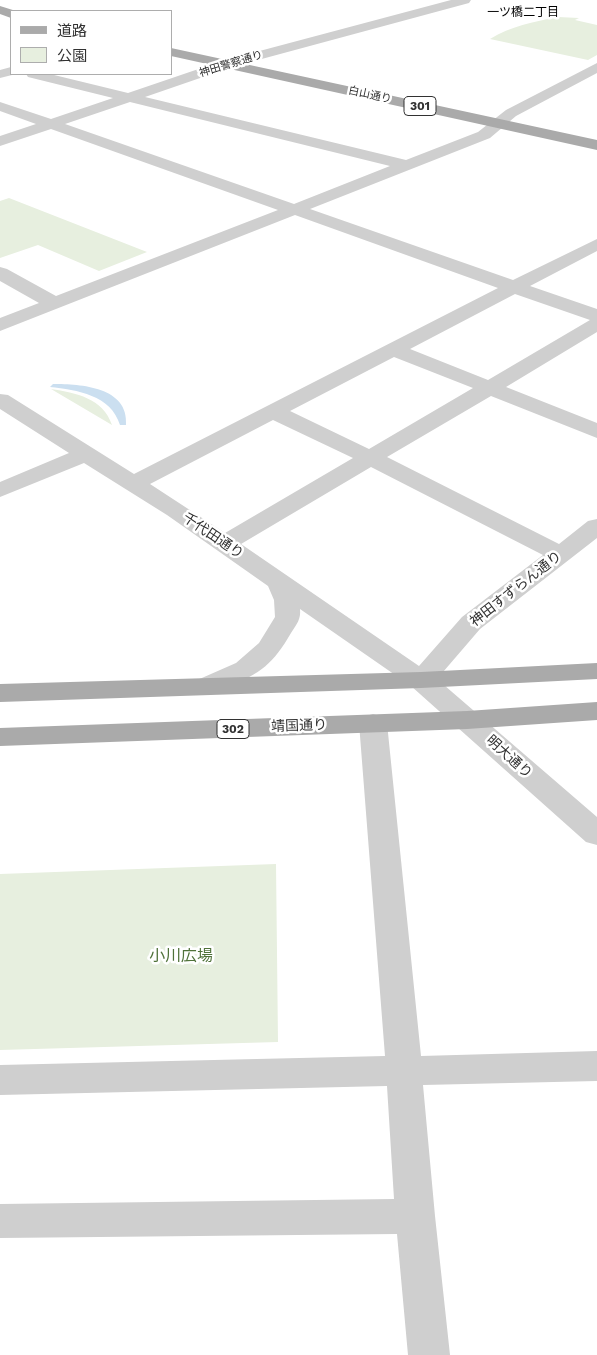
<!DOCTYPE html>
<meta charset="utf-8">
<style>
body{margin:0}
#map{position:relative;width:597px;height:1355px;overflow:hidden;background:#fff;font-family:"Work Sans","Noto Sans JP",sans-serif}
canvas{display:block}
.legend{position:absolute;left:10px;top:10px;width:162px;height:65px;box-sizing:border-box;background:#fff;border:1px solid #adadad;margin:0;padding:6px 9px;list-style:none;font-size:15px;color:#323232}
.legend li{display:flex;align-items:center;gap:10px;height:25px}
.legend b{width:25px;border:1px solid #adadad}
</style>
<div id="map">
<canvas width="597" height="1355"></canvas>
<ul class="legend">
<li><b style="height:6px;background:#aaa"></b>道路</li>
<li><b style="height:14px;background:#e7efdf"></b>公園</li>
</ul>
</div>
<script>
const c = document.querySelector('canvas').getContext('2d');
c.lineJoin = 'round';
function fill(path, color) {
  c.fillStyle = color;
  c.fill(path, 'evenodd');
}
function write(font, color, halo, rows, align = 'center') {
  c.font = font + ' "Work Sans","Noto Sans JP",sans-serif';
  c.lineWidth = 5;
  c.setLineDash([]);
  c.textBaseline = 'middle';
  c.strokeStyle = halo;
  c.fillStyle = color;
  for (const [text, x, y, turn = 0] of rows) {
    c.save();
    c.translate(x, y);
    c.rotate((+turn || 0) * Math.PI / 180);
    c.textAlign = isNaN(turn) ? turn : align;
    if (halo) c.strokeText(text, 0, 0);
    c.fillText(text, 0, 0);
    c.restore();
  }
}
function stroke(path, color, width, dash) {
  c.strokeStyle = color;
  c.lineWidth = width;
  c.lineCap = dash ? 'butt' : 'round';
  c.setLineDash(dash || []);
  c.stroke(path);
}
fill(new Path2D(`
 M 558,17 L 579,18 L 575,20 L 597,25 L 597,55 L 588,60 L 490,39 C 511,26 533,22 558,17 Z
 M 9,198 L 147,252 L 99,271 L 38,245 L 0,258 L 0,201 Z
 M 51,389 C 76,393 103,398 112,425 Z
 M 276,864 L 278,1042 L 0,1050 L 0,874 Z`), '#e7efdf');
fill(new Path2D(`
 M 53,384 C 81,384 129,387 126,425 L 120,425 C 111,395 77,390 50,387 Z`), '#cbdff0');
fill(new Path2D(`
 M 451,0 L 471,0 L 469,3 L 232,67 L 145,97 L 406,160 L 478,132 L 506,110 L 597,63 L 597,73 L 516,116 L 490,138 L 310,209 L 513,280 L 597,239 L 597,251 L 530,286 L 597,309 L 597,332 L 506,387 L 597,423 L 597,438 L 491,396 L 387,457 L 559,544 L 588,521 L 597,519 L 597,538 L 480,629 L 437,679 L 597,817 L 597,845 L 586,842 L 411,686 L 300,609 C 301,619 297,624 291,633 C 273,664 261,673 228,687 C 216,692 208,696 195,693 L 191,687 L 195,681 L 236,663 L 259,643 L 275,617 L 274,600 L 268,586 L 167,515 L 84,463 L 0,497 L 0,482 L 69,453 L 0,409 L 0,394 L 8,395 L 134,474 L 498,288 L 295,215 L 0,331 L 0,318 L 39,303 L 0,281 L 0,267 L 7,269 L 56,296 L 278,210 L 51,129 L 0,146 L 0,136 L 36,124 L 0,111 L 0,102 L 51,119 L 113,98 L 28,77 L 26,74 L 50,74 L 128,93 L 222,61 ZM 130,102 L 390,166 L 294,204 L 65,124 ZM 515,294 L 590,320 L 488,380 L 410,349 ZM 394,357 L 473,388 L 369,449 L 290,411 ZM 273,420 L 353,458 L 225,533 L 150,484 ZM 371,467 L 543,555 L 462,617 L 419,666 L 241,544 Z
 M 11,67 L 11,74 L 16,74 L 0,78 L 0,70 Z
 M 373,714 L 383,717 L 387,723 L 421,1056 L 597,1051 L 597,1081 L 423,1085 L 435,1216 L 450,1355 L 408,1355 L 397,1234 L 0,1238 L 0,1204 L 394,1199 L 387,1086 L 0,1095 L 0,1065 L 385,1056 L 359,723 L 363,717 Z`), '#cfcfcf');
fill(new Path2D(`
 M 0,6 L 16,11 L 11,11 L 11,18 L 0,14 Z
 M 171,48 L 597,140 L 597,150 L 171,56 Z
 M 597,663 L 597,679 L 421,688 L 0,702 L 0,684 L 421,672 Z
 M 597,702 L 597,720 L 467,729 L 0,746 L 0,728 L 467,711 Z`), '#aaa');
write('11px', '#323232', '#fff', [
 ["神田警察通り",231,64,-17],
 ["白山通り",370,95,12]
]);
write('12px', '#000', '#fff', [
 ["一ツ橋二丁目",523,12]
]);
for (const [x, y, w] of [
 [420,106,32],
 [233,729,32]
]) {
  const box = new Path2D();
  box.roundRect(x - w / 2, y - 9.5, w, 19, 4);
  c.fillStyle = '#fff';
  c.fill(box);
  stroke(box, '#323232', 1);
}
write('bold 12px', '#323232', null, [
 ["301",420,106],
 ["302",233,729]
]);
write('14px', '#323232', '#fff', [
 ["千代田通り",213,536,34],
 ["神田すずらん通り",516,589,-38],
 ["靖国通り",299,726,-2],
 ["明大通り",509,757,42]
]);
write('16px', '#50723a', '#fff', [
 ["小川広場",181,956]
]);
</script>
